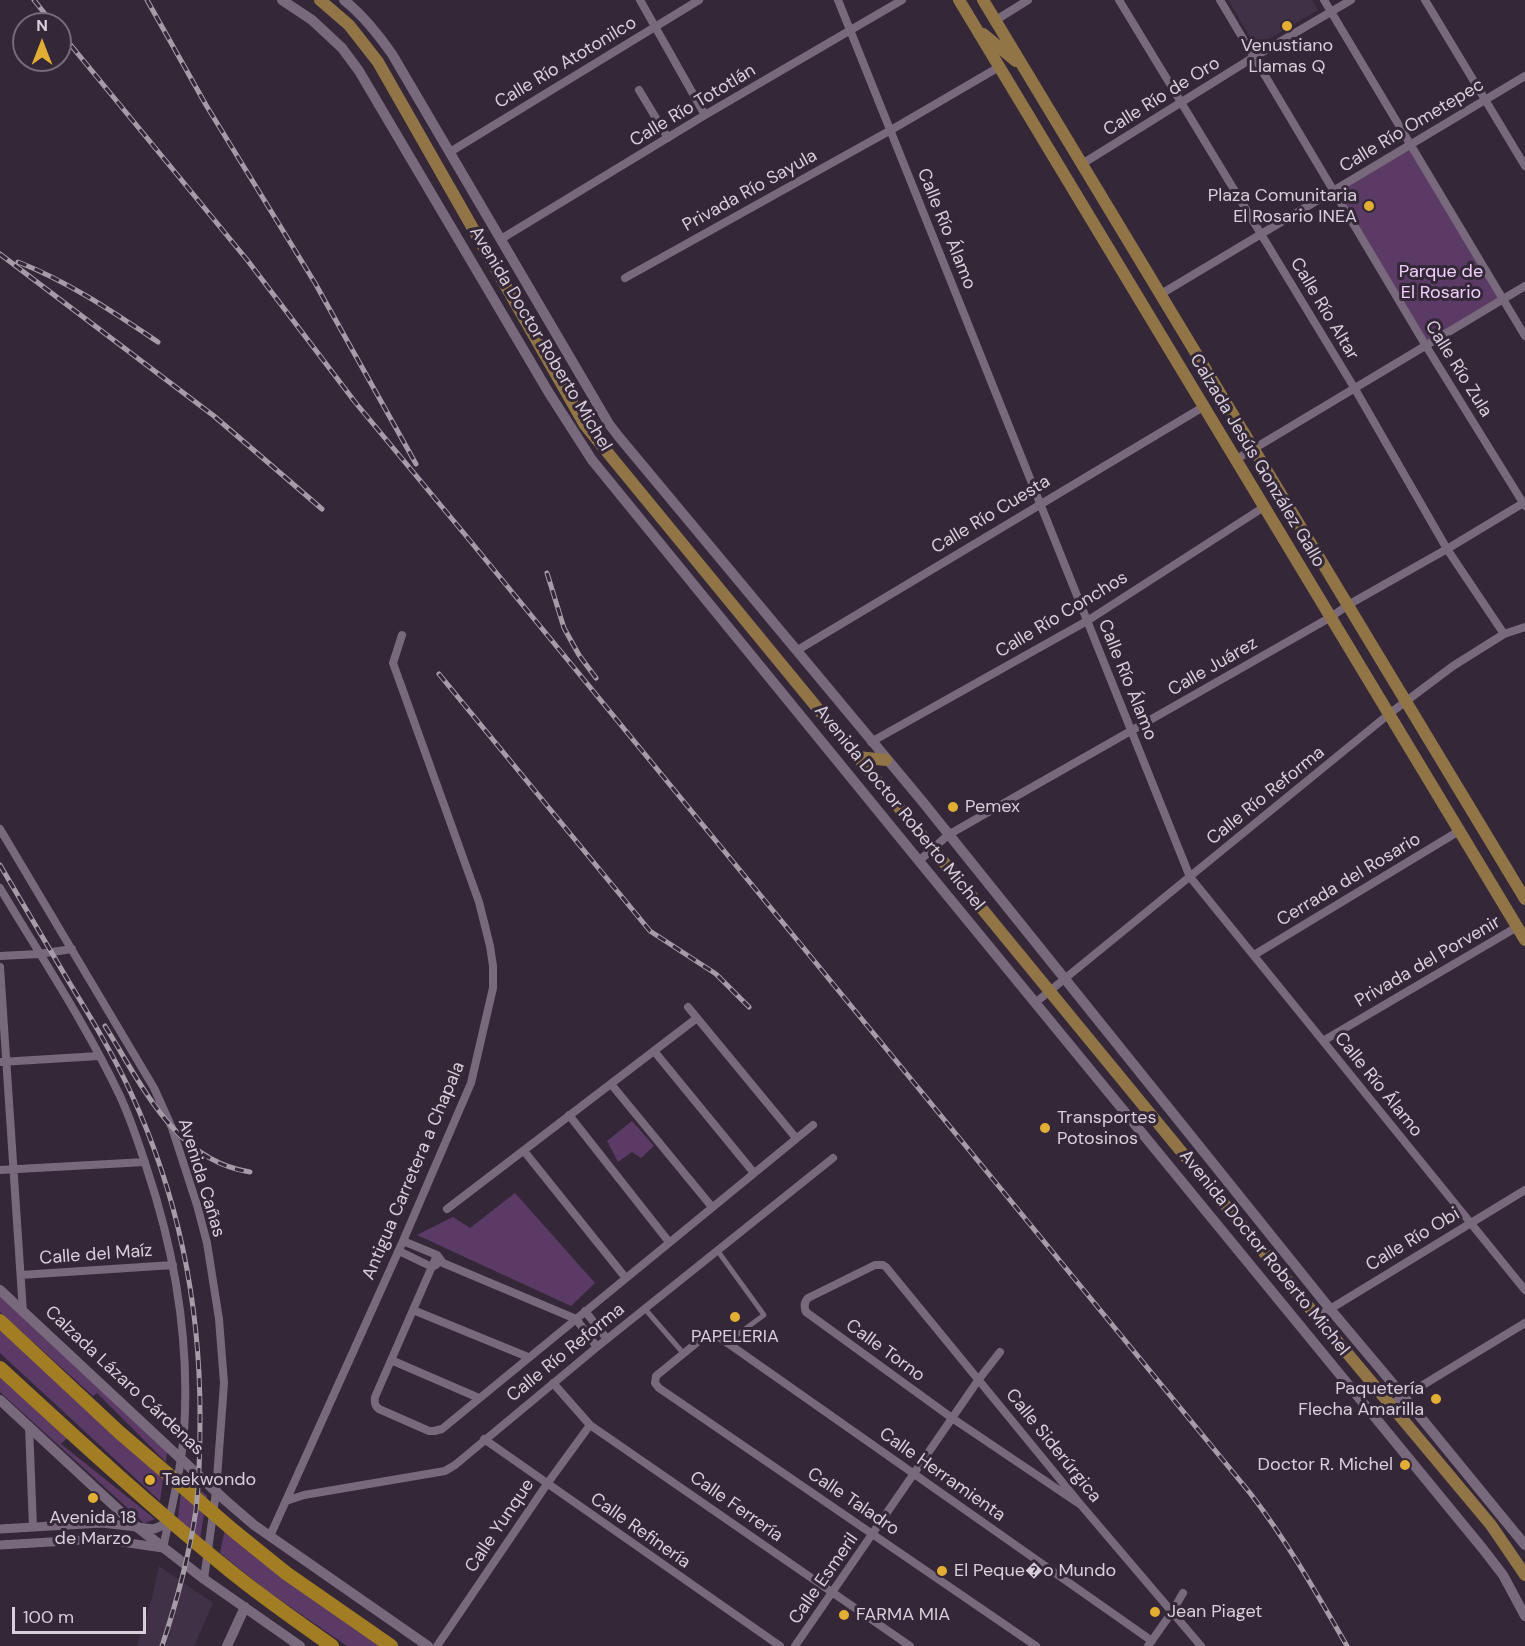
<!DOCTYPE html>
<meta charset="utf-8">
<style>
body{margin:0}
#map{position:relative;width:1525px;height:1646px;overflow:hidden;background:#342838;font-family:"DM Sans",sans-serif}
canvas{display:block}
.north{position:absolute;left:12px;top:12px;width:60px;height:60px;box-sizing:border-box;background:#342838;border:2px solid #756b78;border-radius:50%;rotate:0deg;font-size:16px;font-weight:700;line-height:24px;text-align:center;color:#d7cfd9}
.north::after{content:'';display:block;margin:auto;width:21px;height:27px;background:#e2af34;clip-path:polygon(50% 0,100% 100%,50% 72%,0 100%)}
.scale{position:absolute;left:12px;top:1607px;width:134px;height:27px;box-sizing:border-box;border:3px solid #d7cfd9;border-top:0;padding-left:8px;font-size:18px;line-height:21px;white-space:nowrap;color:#d7cfd9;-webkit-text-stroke:4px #342838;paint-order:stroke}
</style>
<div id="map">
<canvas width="1525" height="1646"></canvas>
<div class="north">N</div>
<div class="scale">100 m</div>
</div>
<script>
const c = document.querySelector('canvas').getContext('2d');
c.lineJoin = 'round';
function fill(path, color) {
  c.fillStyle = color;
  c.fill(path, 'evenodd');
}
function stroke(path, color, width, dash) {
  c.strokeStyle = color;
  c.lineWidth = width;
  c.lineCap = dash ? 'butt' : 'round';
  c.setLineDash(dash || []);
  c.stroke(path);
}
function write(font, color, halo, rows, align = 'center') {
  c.font = font + ' "DM Sans",sans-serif';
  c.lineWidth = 6;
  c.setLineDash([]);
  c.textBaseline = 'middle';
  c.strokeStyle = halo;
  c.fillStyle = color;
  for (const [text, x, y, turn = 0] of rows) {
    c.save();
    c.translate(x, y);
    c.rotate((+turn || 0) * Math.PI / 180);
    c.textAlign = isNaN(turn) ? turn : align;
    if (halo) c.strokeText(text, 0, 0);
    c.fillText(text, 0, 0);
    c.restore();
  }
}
fill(new Path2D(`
 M 1228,0 L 1312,0 L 1318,10 L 1256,47 Z
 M 159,1566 L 213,1603 L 194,1646 L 137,1646 L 152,1597 Z`), '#413146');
fill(new Path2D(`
 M 1410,148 L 1500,298 L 1426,343 L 1337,192 Z
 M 632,1121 L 654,1146 L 641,1158 L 632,1152 L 618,1162 L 607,1141 Z
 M 515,1193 L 595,1283 L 571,1306 L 417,1235 L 453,1217 L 470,1228 Z
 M 0,1296 L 167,1452 L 166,1462 L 97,1393 L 93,1396 L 0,1312 Z
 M 0,1328 L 163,1479 L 160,1501 L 0,1353 Z
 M 0,1375 L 68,1437 L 61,1444 L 155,1519 L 144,1523 L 0,1392 Z
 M 183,1477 L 207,1496 L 198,1551 L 176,1533 Z
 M 225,1529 L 380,1646 L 347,1646 L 266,1590 L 220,1553 Z`), '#5b3b66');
stroke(new Path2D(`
 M 717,1250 L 764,1315 L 726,1343
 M 645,1309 L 684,1354`), '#786a7c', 5);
stroke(new Path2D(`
 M 640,0 L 705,115
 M 838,0 L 1190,877 L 1525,1290
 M 1119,0 L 1355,389 L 1447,549 L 1504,634
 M 1220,0 L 1426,346 L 1525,506
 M 1324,0 L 1525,336
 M 1425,0 L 1525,166
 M 996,20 L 1028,0
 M 639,90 L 668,138
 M 450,152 L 699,0
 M 1082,164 L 1254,57 L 1351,0
 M 501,239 L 705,115 L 902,0
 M 625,278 L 891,130 L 999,67
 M 1161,294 L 1525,76
 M 1235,460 L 1525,286
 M 796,651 L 1203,407
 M 871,742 L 1087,621 L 1264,507
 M 0,829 L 154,1088 L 172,1128 L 197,1205 L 207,1243 L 219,1319 L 224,1383 L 216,1492 L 204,1579
 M 919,861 L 948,835 L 1331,617 L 1348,605 L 1447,549 L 1525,502
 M 0,888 C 41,957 86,1024 120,1096 C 131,1120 139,1144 147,1169 C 175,1253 190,1342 184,1432 C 181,1471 171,1510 163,1548
 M 1254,955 L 1459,831
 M 0,956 L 39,954 L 72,949
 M 0,967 L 23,1312
 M 1035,1003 L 1389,714 L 1453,666 L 1504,634 L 1525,627
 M 688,1007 L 796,1138
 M 1323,1041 L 1517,927
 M 654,1051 L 754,1173
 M 0,1062 L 99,1056
 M 611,1084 L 712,1207
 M 569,1115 L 669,1242
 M 524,1151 L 625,1277
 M 0,1170 L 145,1162
 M 447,1209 L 697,1018
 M 403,1241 L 437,1255 L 443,1263 L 576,1319 L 597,1347
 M 399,1251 L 432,1267 L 436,1265
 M 437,1255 L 375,1397 C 374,1403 375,1406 379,1409 L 429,1431 L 434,1431 L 442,1429 L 813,1125
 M 21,1275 L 173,1265
 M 413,1310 L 528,1357
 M 585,1311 L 607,1339
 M 1317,1317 L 1525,1190
 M 391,1360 L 479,1398
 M 553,1383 L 590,1425 L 910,1646
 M 1390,1405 L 1525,1323
 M 29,1426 L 33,1527
 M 484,1439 L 780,1646
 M 286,1501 L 304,1495 L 445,1471 L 455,1465 L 597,1347 L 833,1158
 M 1081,1505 L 952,1418 L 806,1312 C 804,1307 804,1302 808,1298 L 875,1265 L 883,1265 L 886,1267 L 1081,1505 L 1201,1646
 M 270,1536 L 403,1241 L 471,1083 L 493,988 L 493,966 L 490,946 L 479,902 L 393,663 L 402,635
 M 437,1646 L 547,1484 L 590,1425
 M 795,1646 L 979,1379 L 1000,1352
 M 1036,1646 L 659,1388 L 655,1383 L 656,1376 L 705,1336 L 713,1336 L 719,1337 L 1152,1641
 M 1148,1646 L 1172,1612 L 1183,1593`), '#786a7c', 8);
stroke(new Path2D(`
 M 0,1529 L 102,1523 L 154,1529 L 168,1523
 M 0,1545 L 84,1540 L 108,1540 L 163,1548`), '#786a7c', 9);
stroke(new Path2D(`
 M 282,0 L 312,20 L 342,48 L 359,71 L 549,393 L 592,460 L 919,861 L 1483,1549 L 1503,1575 L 1525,1616
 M 344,0 C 363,15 378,34 392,54 L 609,424 L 619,437 L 922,801 L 1330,1309 L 1404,1397 L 1525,1545
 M 0,1290 L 225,1500 L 254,1525 L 428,1646
 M 0,1400 L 137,1527 L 204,1579 L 300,1646
 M 227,1646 L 245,1607`), '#786a7c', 10);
stroke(new Path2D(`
 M 320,0 L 349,25 L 378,62 L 585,425 L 1317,1317 L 1491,1525 L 1525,1575
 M 959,0 L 1525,940
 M 983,0 L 1525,899
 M 983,34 L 1016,61
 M 858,757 L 886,760`), '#917547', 12);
stroke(new Path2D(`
 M 0,1321 L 119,1432 L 234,1531 L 286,1573 L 391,1646
 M 0,1368 C 75,1437 150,1506 229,1570 C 262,1597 297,1621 332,1646`), '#a27d23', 14);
const rail = new Path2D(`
 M 34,0 L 53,24
 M 147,0 L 206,105 L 315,283 L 416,464
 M 60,32 L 248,261 L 355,402 L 467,537 L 1250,1493 C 1287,1541 1317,1594 1347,1646
 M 0,254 L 214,416 L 322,509
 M 18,262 C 69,282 113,312 158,342
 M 547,573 L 564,628 L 579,655 L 596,678
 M 439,674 L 650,931 L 716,974 L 749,1007
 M 0,865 C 23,904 46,943 69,982 C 91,1018 113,1054 131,1093 C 179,1197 201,1309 200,1423 C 200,1452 199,1481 196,1510 C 189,1556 177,1601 162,1646
 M 105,1026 C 141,1083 175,1161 250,1172`);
stroke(rail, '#a59ca8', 5);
stroke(rail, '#342838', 3, [9]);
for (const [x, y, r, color] of [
 [1287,26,6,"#e2af34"],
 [1369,206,6,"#e2af34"],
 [953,807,6,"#e2af34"],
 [1045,1128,6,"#e2af34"],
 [735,1317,6,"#e2af34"],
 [1436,1399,6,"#e2af34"],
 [1405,1465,6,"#e2af34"],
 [150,1480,6,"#e2af34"],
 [93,1498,6,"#e2af34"],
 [942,1571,6,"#e2af34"],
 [1155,1612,6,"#e2af34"],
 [844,1615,6,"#e2af34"]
]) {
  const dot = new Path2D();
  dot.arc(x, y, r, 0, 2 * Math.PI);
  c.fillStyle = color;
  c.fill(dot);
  stroke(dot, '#342838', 2);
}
write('18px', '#d7cfd9', '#342838', [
 ["Venustiano",1287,46,"center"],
 ["Llamas Q",1287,67,"center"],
 ["Plaza Comunitaria",1357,196,"right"],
 ["El Rosario INEA",1357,217,"right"],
 ["Pemex",965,807],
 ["Transportes",1057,1118],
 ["Potosinos",1057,1139],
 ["PAPELERIA",735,1337,"center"],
 ["Paquetería",1424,1389,"right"],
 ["Flecha Amarilla",1424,1410,"right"],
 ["Doctor R. Michel",1393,1465,"right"],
 ["Taekwondo",162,1480],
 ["Avenida 18",93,1518,"center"],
 ["de Marzo",93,1539,"center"],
 ["El Peque�o Mundo",954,1571],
 ["Jean Piaget",1167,1612],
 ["FARMA MIA",856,1615]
], 'left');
write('18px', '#d7cfd9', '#342838', [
 ["Calle Río Atotonilco",566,63,-31],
 ["Calle Río de Oro",1162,97,-32],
 ["Calle Río Tototlán",693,106,-31],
 ["Calle Río Ometepec",1412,126,-31],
 ["Privada Río Sayula",750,191,-29],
 ["Calle Río Álamo",946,229,68],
 ["Calle Río Altar",1324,309,59],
 ["Avenida Doctor Roberto Michel",540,339,59],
 ["Calle Río Zula",1458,369,58],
 ["Calzada Jesús González Gallo",1257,461,59],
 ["Calle Río Cuesta",991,515,-31],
 ["Calle Río Conchos",1062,615,-31],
 ["Calle Juárez",1213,667,-30],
 ["Calle Río Álamo",1127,680,68],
 ["Calle Río Reforma",1266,796,-39],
 ["Avenida Doctor Roberto Michel",899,808,51],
 ["Cerrada del Rosario",1349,880,-31],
 ["Privada del Porvenir",1428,962,-30],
 ["Calle Río Álamo",1378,1085,51],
 ["Antigua Carretera a Chapala",414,1171,-67],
 ["Avenida Cañas",201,1178,73],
 ["Calle Río Obi",1413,1240,-31],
 ["Avenida Doctor Roberto Michel",1264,1253,51],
 ["Calle del Maíz",96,1255,-4],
 ["Calle Torno",885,1351,36],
 ["Calle Río Reforma",566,1353,-39],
 ["Calzada Lázaro Cárdenas",124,1381,43],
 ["Calle Siderúrgica",1053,1446,51],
 ["Calle Herramienta",942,1475,35],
 ["Calle Taladro",853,1502,34],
 ["Calle Ferrería",736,1507,35],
 ["Calle Yunque",500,1526,-56],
 ["Calle Refinería",640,1531,35],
 ["Calle Esmeril",824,1579,-55]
]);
write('18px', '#f0cffb', '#342838', [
 ["Parque de",1441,272],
 ["El Rosario",1441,293]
]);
</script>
